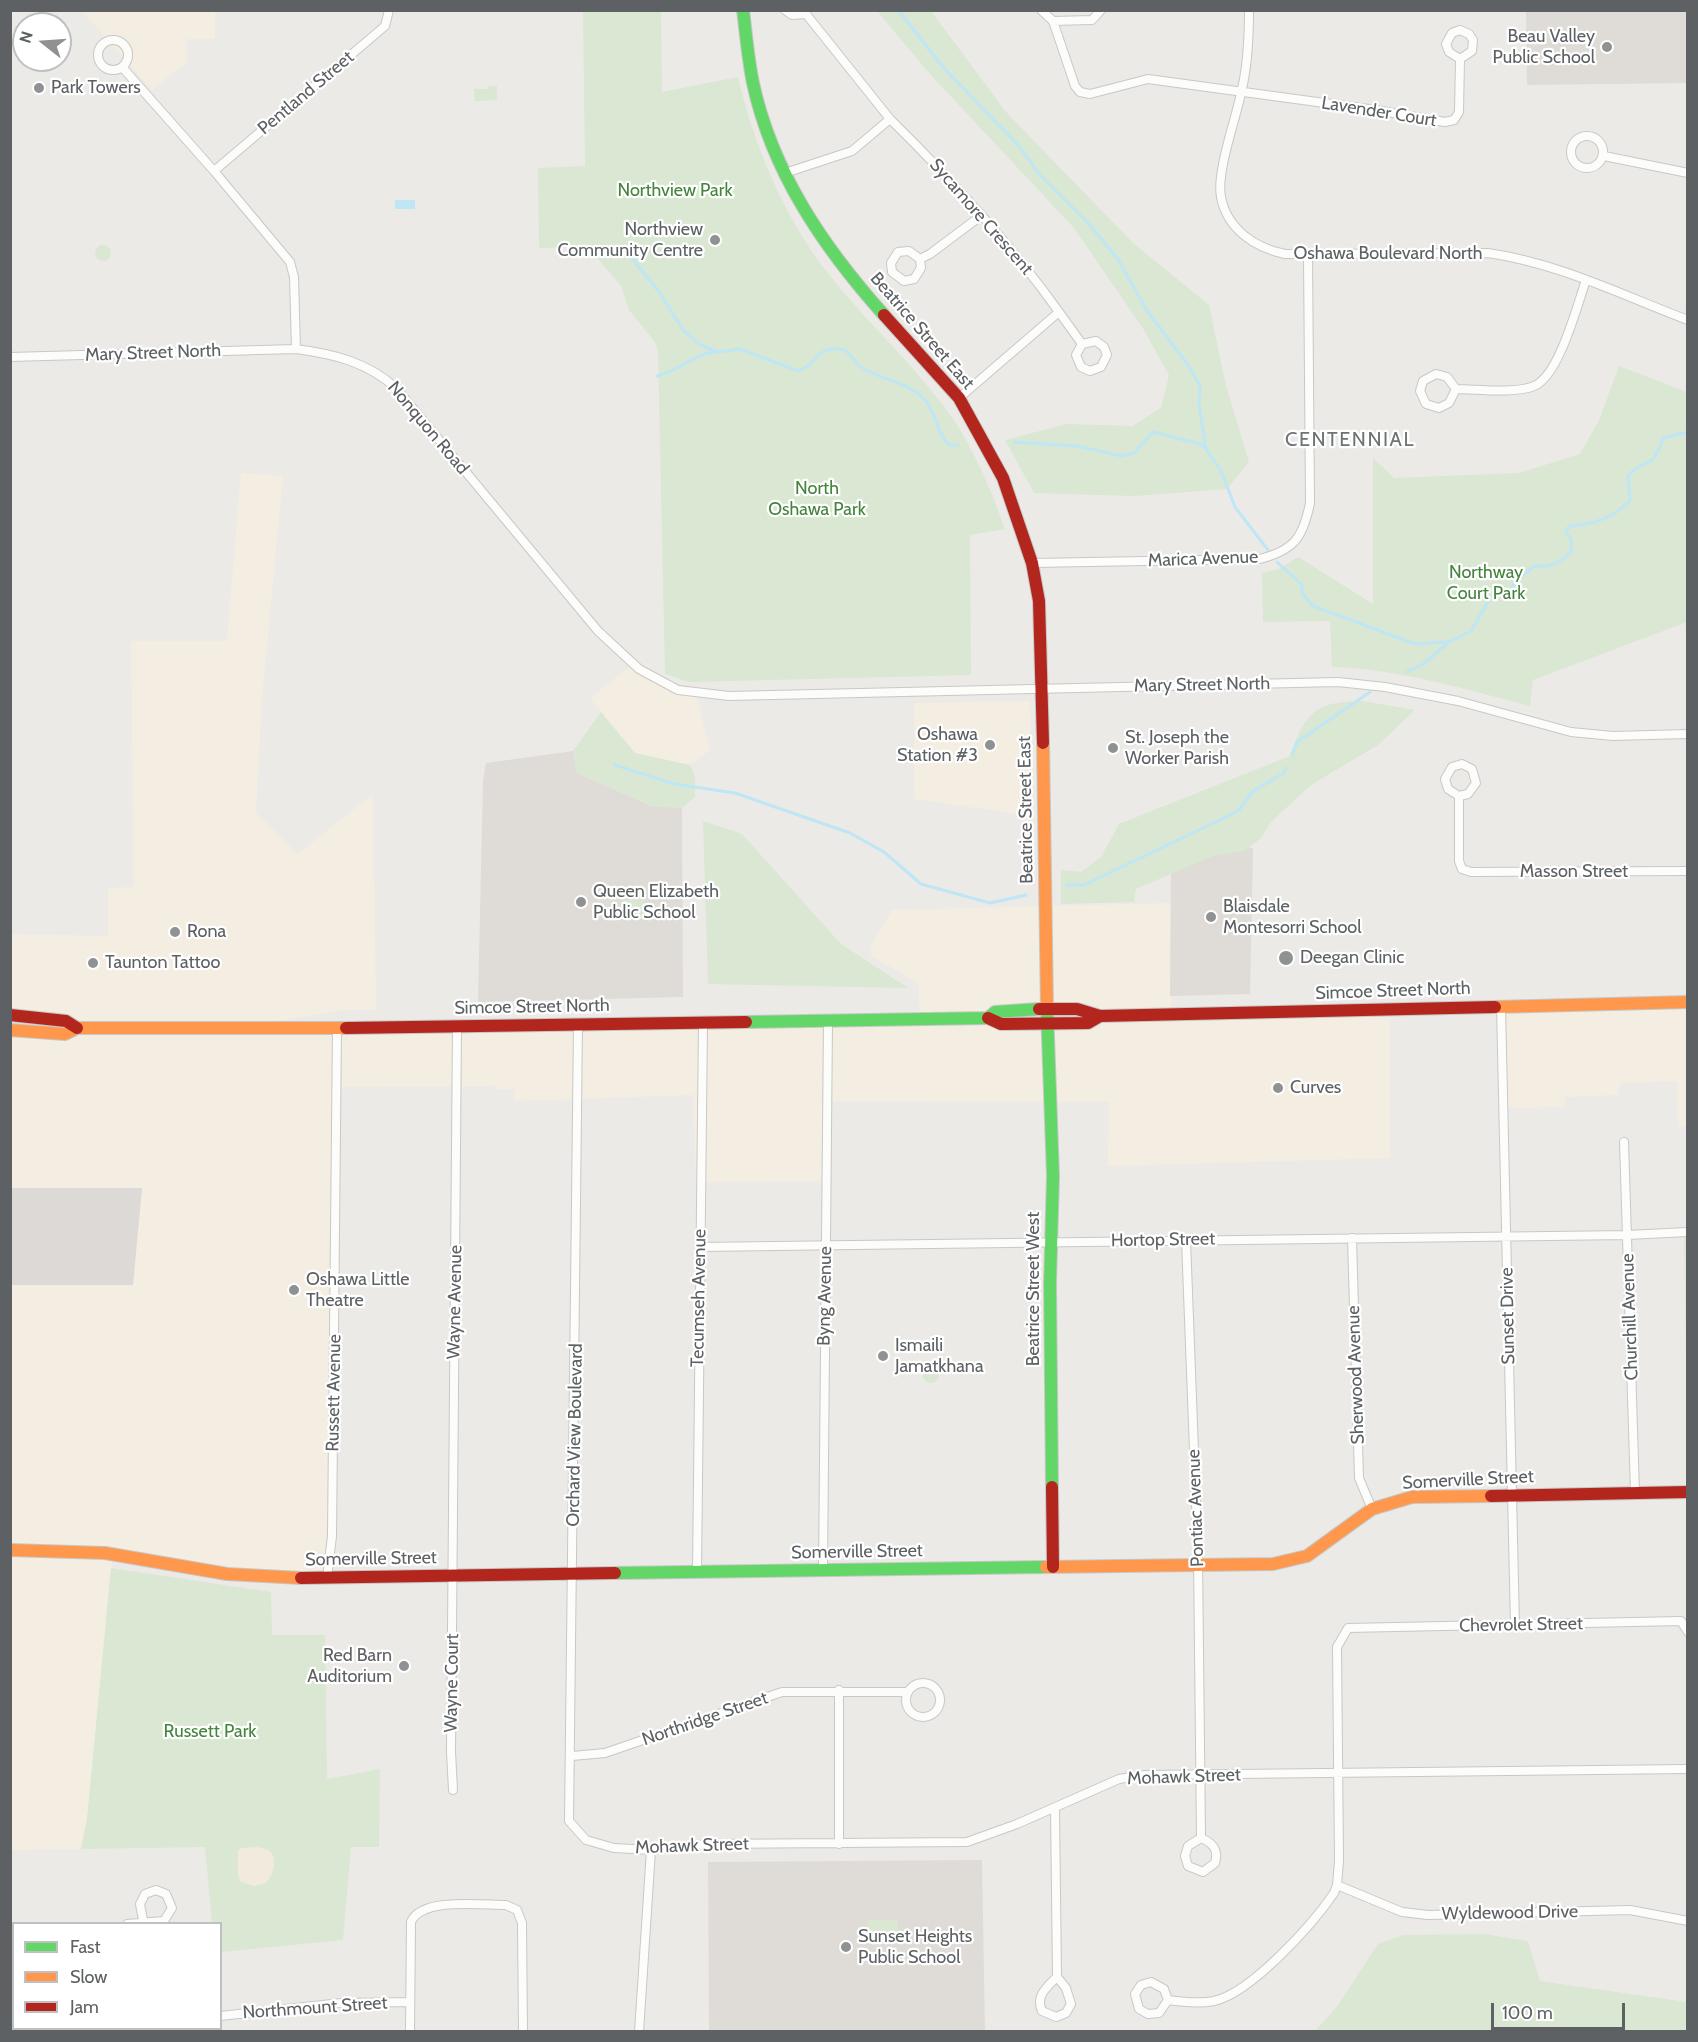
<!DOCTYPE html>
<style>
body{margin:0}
#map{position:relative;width:1698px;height:2042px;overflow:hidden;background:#eceae7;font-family:Cabin,sans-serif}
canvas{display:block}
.frame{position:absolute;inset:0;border:12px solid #5d6164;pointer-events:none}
.legend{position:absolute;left:12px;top:1922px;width:210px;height:108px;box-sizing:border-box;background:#fff;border:2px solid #bec0c1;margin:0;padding:8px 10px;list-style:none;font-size:18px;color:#5d6164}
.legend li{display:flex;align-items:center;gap:12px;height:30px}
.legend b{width:30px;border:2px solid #bec0c1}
.north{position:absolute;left:12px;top:12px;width:60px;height:60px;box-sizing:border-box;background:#fff;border:2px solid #bec0c1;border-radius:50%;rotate:287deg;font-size:16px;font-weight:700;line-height:24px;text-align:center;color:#5d6164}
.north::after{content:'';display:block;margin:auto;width:21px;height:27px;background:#8f9192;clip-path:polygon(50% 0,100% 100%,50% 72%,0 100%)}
.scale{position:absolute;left:1491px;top:2003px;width:134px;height:27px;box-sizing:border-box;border:3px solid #5d6164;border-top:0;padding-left:8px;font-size:18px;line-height:21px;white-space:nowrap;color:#5d6164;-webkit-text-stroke:4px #fff;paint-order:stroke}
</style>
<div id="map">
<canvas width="1698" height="2042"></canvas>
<div class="frame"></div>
<ul class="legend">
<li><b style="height:8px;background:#63d668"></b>Fast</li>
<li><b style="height:8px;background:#ff974d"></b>Slow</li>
<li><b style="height:8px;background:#b3261e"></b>Jam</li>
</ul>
<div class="north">N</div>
<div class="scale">100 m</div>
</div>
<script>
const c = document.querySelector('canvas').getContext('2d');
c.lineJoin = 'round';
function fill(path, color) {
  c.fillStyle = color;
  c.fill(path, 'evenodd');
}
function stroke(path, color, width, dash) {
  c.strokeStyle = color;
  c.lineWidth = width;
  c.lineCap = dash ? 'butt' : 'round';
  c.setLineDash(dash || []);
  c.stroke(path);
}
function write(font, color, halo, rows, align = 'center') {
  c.font = font + ' Cabin,sans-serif';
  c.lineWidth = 4.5;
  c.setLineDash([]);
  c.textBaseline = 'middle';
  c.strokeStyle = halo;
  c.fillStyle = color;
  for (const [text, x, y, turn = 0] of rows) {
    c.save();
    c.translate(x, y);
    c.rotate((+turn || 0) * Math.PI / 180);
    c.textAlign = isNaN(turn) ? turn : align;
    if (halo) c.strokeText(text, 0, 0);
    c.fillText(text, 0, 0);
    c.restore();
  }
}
fill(new Path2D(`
 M 82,11 L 215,11 L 215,39 L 187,39 L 186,63 L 152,90 Z
 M 241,473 L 283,476 L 262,698 L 256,813 L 298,854 L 373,794 L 376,1010 L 342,1010 L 245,1027 L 920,1019 L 918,983 L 872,956 L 869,949 L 892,910 L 1171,903 L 1171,1015 L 1390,1009 L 1390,1158 L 1108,1166 L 1109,1102 L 827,1101 L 821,1181 L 696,1182 L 693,1095 L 515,1101 L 514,1089 L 496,1089 L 495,1086 L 338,1087 L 327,1578 L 275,1578 L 113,1554 L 87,1819 L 81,1849 L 11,1850 L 10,1030 L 76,1028 L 11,1015 L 11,934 L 108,936 L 108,888 L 134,887 L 131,641 L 227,641 Z
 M 633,664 L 696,694 L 710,750 L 690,765 L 635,753 L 590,698 Z
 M 1030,701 L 1032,816 L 914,799 L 914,703 Z
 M 1687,1003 L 1687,1126 L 1678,1127 L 1677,1081 L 1620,1083 L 1618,1095 L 1565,1097 L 1564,1107 L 1508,1108 L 1504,1006 Z`), '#f4ede1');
fill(new Path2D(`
 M 11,1188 L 142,1188 L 133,1285 L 11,1285 Z`), '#dcd9d7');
fill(new Path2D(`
 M 1526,11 L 1687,11 L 1687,83 L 1527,85 Z
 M 573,751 L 577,773 L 652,806 L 682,808 L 683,997 L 478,1002 L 483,780 L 486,763 Z
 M 1253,848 L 1250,994 L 1170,996 L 1171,854 Z
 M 982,1860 L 985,2031 L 709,2031 L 708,1862 Z`), '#dfdcd7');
fill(new Path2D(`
 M 583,11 L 661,11 L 662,92 L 738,77 C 754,144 780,207 820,263 C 857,313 904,354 942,404 C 971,441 989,485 1005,529 L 970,535 L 971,675 L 689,682 L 665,674 L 658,351 L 655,342 L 629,310 L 621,286 L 588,247 L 539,248 L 538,168 L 585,166 Z
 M 877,11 L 931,11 L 1006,112 L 1133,243 L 1209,305 L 1226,386 L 1249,462 L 1227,489 L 1134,496 L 1034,493 L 1005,440 L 1067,424 L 1132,426 L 1161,408 L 1169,375 L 1144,330 L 1074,228 L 929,73 Z
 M 488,86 L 497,86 L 497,100 L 475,101 L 474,89 L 487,89 Z
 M95 253a8 8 0 1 1 16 0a8 8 0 1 1-16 0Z
 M 1619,366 L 1687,392 L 1687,622 L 1533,680 L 1530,706 C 1464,689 1399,669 1332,667 L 1330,621 L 1263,622 L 1262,573 L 1279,569 L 1298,557 L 1373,604 L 1373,458 L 1394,478 L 1519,473 L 1580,454 L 1599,420 Z
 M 1362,701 L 1415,710 L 1378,745 L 1311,785 L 1271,822 L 1261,838 L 1245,851 L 1213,856 L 1136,889 L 1134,902 L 1061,904 L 1061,870 L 1081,872 L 1101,857 L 1119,824 L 1290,756 C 1306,712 1314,702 1362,701 Z
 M 601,712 L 635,753 L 690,765 L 695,777 L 695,797 L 682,808 L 652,806 L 577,773 L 573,751 Z
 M 703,821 L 742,834 L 841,944 L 908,988 L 708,984 Z
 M 624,900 L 645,900 L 645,918 L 625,919 Z
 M 1684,1237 L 1688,1237 L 1687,1418 Z
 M923 1375a8 8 0 1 1 16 0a8 8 0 1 1-16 0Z
 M 111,1568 L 271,1592 L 272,1635 L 325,1635 L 327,1779 L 380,1769 L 379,1847 L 351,1847 L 343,1940 L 221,1952 L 220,1924 L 212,1923 L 205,1847 L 81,1849 L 87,1819 Z
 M 868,1920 L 898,1920 L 898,1932 L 868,1933 Z
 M 1484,1934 L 1528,1941 L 1540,1981 L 1687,2002 L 1687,2031 L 1315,2031 L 1336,2008 L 1378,1944 L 1403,1935 Z`), '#d9e7d3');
fill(new Path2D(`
 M 241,1848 C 248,1848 258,1846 265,1849 C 280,1853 274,1875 266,1883 L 254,1886 L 241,1882 L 238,1875 L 238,1851 Z`), '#f3eade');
fill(new Path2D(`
 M 395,200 L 415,200 L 415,209 L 395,209 Z`), '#bee6f4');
stroke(new Path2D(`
 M 898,10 L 943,67 L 1019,146 L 1039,174 L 1089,224 L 1117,258 L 1148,312 L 1188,365 L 1200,386 L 1199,405 L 1206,449
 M 622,246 L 660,293 L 683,330 L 700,345 L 718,352 L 740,349 L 798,371 C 813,367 816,351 831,349 C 850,345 851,361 864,369 C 882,379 907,383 922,397 C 937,411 936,433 949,445 L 958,445
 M 657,376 C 679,372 694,353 715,352
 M 1014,442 L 1077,446 L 1121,456 L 1134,453 L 1153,432 L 1200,444 L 1206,449 L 1221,471 L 1235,507 L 1268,550
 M 1277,562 L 1302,585 L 1302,593 L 1313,606 L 1415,644 L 1447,642
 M 1407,672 L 1423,664 L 1449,642 L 1471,631 L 1490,598 L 1509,594 L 1514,583 L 1534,566 C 1552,567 1558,564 1571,552 L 1571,539 L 1566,532 L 1569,526 C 1593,525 1614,518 1630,500 L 1628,476 C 1645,456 1651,474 1663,438 L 1688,432
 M 1292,755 L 1297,742 L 1370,692
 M 615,765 L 674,784 L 735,793 L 850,833 L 884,852 L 921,884 L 990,903 L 1026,895
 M 1067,885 L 1084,885 L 1226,817 L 1239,810 L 1253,791 L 1284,773 L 1286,768`), '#bee6f4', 3);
const street = new Path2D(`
 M 785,10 L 792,15 L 806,14
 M 1041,10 L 1053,21 L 1092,20 L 1101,10
 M 1249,10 C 1249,38 1248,66 1241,93 C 1236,119 1216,172 1221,197 C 1227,229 1255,248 1285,254 L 1488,253 C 1558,263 1622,295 1688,320
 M 806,14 L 890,119
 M 1053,21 L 1075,86 L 1080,92 L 1090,94 L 1148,79 L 1376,110 L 1445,122 L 1454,120 L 1459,112 L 1460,59 L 1449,52 L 1446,44 L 1452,33 L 1460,30 L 1469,34 L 1473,40 L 1472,51 L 1460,59
 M98 55a15 15 0 1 1 30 0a15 15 0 1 1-30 0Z
 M 122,67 L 214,171 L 290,262 L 294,277 L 296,349
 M1571 152a16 16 0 1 1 32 0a16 16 0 1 1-32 0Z
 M 1604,156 L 1688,173
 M 214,171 L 385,26 L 389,10
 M 785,173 L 852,151 L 890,119 C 951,179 1009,242 1059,312 L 959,398
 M 920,259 L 921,268 L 914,279 L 904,281 L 892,272 L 891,263 L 898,252 L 909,251 L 920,259 L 930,254 L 982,215
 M 1059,312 L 1082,344 L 1076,355 L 1081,367 L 1090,371 L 1101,367 L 1107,355 L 1104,347 L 1096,341 L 1082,344
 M 10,357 L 296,349 C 334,354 367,362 396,388 L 598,631 L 639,669 L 678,690 L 729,696 L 1338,682 L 1385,687 L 1458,701 L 1571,732 L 1613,736 L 1688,734
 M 1456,389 L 1447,377 L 1436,374 L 1423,381 L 1420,391 L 1426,404 L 1439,408 L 1449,403 L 1456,389 C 1477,389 1515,394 1534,386 C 1559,376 1577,306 1586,280
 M 1032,563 L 1260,559 C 1294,550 1303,538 1310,503 L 1308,255
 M 1459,796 L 1468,794 L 1476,783 L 1472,769 L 1462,764 L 1452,767 L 1445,779 L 1448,789 L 1459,796 L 1459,861 L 1462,869 L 1471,872 L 1688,871
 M 1501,1006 L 1515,1626
 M 578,1024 L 569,1821 L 586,1840 L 614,1848 L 651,1850 L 708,1844 L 967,1842 L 1017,1824 L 1119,1779 L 1145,1775 L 1688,1769
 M 1624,1142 L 1635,1493
 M 1352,1238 L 1359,1478 L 1372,1509
 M 1186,1240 L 1198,1556 L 1201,1838 C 1213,1843 1219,1850 1215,1863 L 1203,1872 L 1188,1866 L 1185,1856 L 1188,1846 L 1201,1838
 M 699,1247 L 1627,1235 L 1688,1232
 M 823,1570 L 828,1021
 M 697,1572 L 703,1024
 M 327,1578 L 332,1536 L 337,1028
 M906 1700a17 17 0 1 1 34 0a17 17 0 1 1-34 0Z
 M 572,1756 L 605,1753 L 782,1692 L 908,1692
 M 453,1790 L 451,1752 L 457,1026
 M 1055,1809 L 1057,1977 C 1047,1987 1035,1996 1042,2011 L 1056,2017 L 1066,2013 L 1071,2004 L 1066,1988 L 1057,1977
 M 839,1844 L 839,1690
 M 1337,1885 L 1402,1912 L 1428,1915 L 1630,1910 L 1688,1921
 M 127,1924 L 164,1921 L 172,1908 L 166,1894 L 156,1890 L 145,1894 L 140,1904 L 143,1920
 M 1168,2000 L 1159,2013 L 1148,2014 L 1139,2009 L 1135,1994 L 1141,1985 L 1151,1982 L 1164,1989 L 1168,2000 C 1183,2002 1199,2004 1214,2001 C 1251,1993 1313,1924 1334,1893 L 1337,1885 L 1339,1861 L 1337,1647 L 1348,1628 L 1681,1621 L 1688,1632
 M 220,2016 L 341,2003 L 410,2002
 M 83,2032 L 83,2028
 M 410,2032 L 411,1922 C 421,1897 482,1905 506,1905 L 517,1910 L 522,1923 L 523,2032
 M 639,2032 L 651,1850`);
const fast = new Path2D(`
 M 743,10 C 746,34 748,59 753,83 C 772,172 824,248 884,315
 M 1047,1009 L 1053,1176 L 1050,1283 L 1052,1487
 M 746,1022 L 988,1018 L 995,1012 L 1039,1009
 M 615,1573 L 1046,1567`);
const slow = new Path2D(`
 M 1043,743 L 1047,1009
 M 1495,1007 L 1688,1002
 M 10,1030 L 65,1034 L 77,1028 L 346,1028
 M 10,1550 L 105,1553 L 227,1574 L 301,1578
 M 1046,1567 L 1273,1564 L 1307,1556 L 1372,1509 L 1412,1497 L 1491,1496`);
const jam = new Path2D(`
 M 884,315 L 959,398 L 1003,478 L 1032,563 L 1039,601 L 1043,743
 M 1039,1009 L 1077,1009 L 1100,1016 L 1495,1007
 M 10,1015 L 66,1021 L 77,1028
 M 988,1018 L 1001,1024 L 1088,1023 L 1100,1016
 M 346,1028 L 746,1022
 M 1052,1487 L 1053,1567
 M 1491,1496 L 1688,1492
 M 301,1578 L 615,1573`);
stroke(street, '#c8c8c7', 10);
stroke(fast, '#c6c7c6', 14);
stroke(slow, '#c6c7c6', 14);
stroke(jam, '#c6c7c6', 14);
stroke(street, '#fcfcfb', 8);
stroke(fast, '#63d668', 12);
stroke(slow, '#ff974d', 12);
stroke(jam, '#b3261e', 12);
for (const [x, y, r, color] of [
 [1607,47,6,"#8f9192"],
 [39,88,6,"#8f9192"],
 [715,240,6,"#8f9192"],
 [990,745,6,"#8f9192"],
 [1113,748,6,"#8f9192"],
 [581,902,6,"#8f9192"],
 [1211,917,6,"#8f9192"],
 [175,932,6,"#8f9192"],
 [1286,958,8,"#8f9192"],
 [93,963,6,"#8f9192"],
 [1278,1088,6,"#8f9192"],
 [294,1290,6,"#8f9192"],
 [883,1356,6,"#8f9192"],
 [404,1666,6,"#8f9192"],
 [846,1947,6,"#8f9192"]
]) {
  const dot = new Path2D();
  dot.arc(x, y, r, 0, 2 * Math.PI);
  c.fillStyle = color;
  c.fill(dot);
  stroke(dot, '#fff', 2);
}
write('18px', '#5d6164', '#fff', [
 ["Beau Valley",1595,37,"right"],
 ["Public School",1595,58,"right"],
 ["Park Towers",51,88],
 ["Northview",703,230,"right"],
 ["Community Centre",703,251,"right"],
 ["Oshawa",978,735,"right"],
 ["Station #3",978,756,"right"],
 ["St. Joseph the",1125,738],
 ["Worker Parish",1125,759],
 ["Queen Elizabeth",593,892],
 ["Public School",593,913],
 ["Blaisdale",1223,907],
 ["Montesorri School",1223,928],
 ["Rona",187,932],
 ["Deegan Clinic",1300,958],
 ["Taunton Tattoo",105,963],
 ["Curves",1290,1088],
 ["Oshawa Little",306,1280],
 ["Theatre",306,1301],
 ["Ismaili",895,1346],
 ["Jamatkhana",895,1367],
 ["Red Barn",392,1656,"right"],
 ["Auditorium",392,1677,"right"],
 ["Sunset Heights",858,1937],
 ["Public School",858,1958]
], 'left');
write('18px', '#5d6164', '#fff', [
 ["Pentland Street",306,93,-40],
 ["Lavender Court",1379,112,9],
 ["Sycamore Crescent",981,217,49],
 ["Oshawa Boulevard North",1388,254],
 ["Beatrice Street East",922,331,49],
 ["Mary Street North",153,353,-2],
 ["Nonquon Road",428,428,50],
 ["Marica Avenue",1203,559,-2],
 ["Mary Street North",1202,685,-1],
 ["Beatrice Street East",1026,810,-91],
 ["Masson Street",1574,872],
 ["Simcoe Street North",1393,991,-2],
 ["Simcoe Street North",532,1007,-1],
 ["Hortop Street",1163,1240,-1],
 ["Beatrice Street West",1034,1289,-90],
 ["Byng Avenue",825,1296,-89],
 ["Tecumseh Avenue",699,1298,-89],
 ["Wayne Avenue",455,1302,-89],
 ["Sunset Drive",1508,1316,-91],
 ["Churchill Avenue",1630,1317,-92],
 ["Sherwood Avenue",1356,1375,-92],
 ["Russett Avenue",334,1393,-89],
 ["Orchard View Boulevard",575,1435,-89],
 ["Somerville Street",1468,1480,-3],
 ["Pontiac Avenue",1196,1508,-92],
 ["Somerville Street",857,1552,-1],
 ["Somerville Street",371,1559,-1],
 ["Chevrolet Street",1521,1625,-1],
 ["Wayne Court",452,1683,-89],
 ["Northridge Street",705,1719,-19],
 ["Mohawk Street",1184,1777,-2],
 ["Mohawk Street",692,1846,-2],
 ["Wyldewood Drive",1510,1913,-1],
 ["Northmount Street",315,2008,-4]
]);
write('18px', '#45843c', '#fff', [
 ["Northview Park",675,191],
 ["North",817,489],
 ["Oshawa Park",817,510],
 ["Northway",1486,573],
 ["Court Park",1486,594],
 ["Russett Park",210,1732]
]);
c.letterSpacing = '1.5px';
write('20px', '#6e7376', '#fff', [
 ["CENTENNIAL",1350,440]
]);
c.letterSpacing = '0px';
</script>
